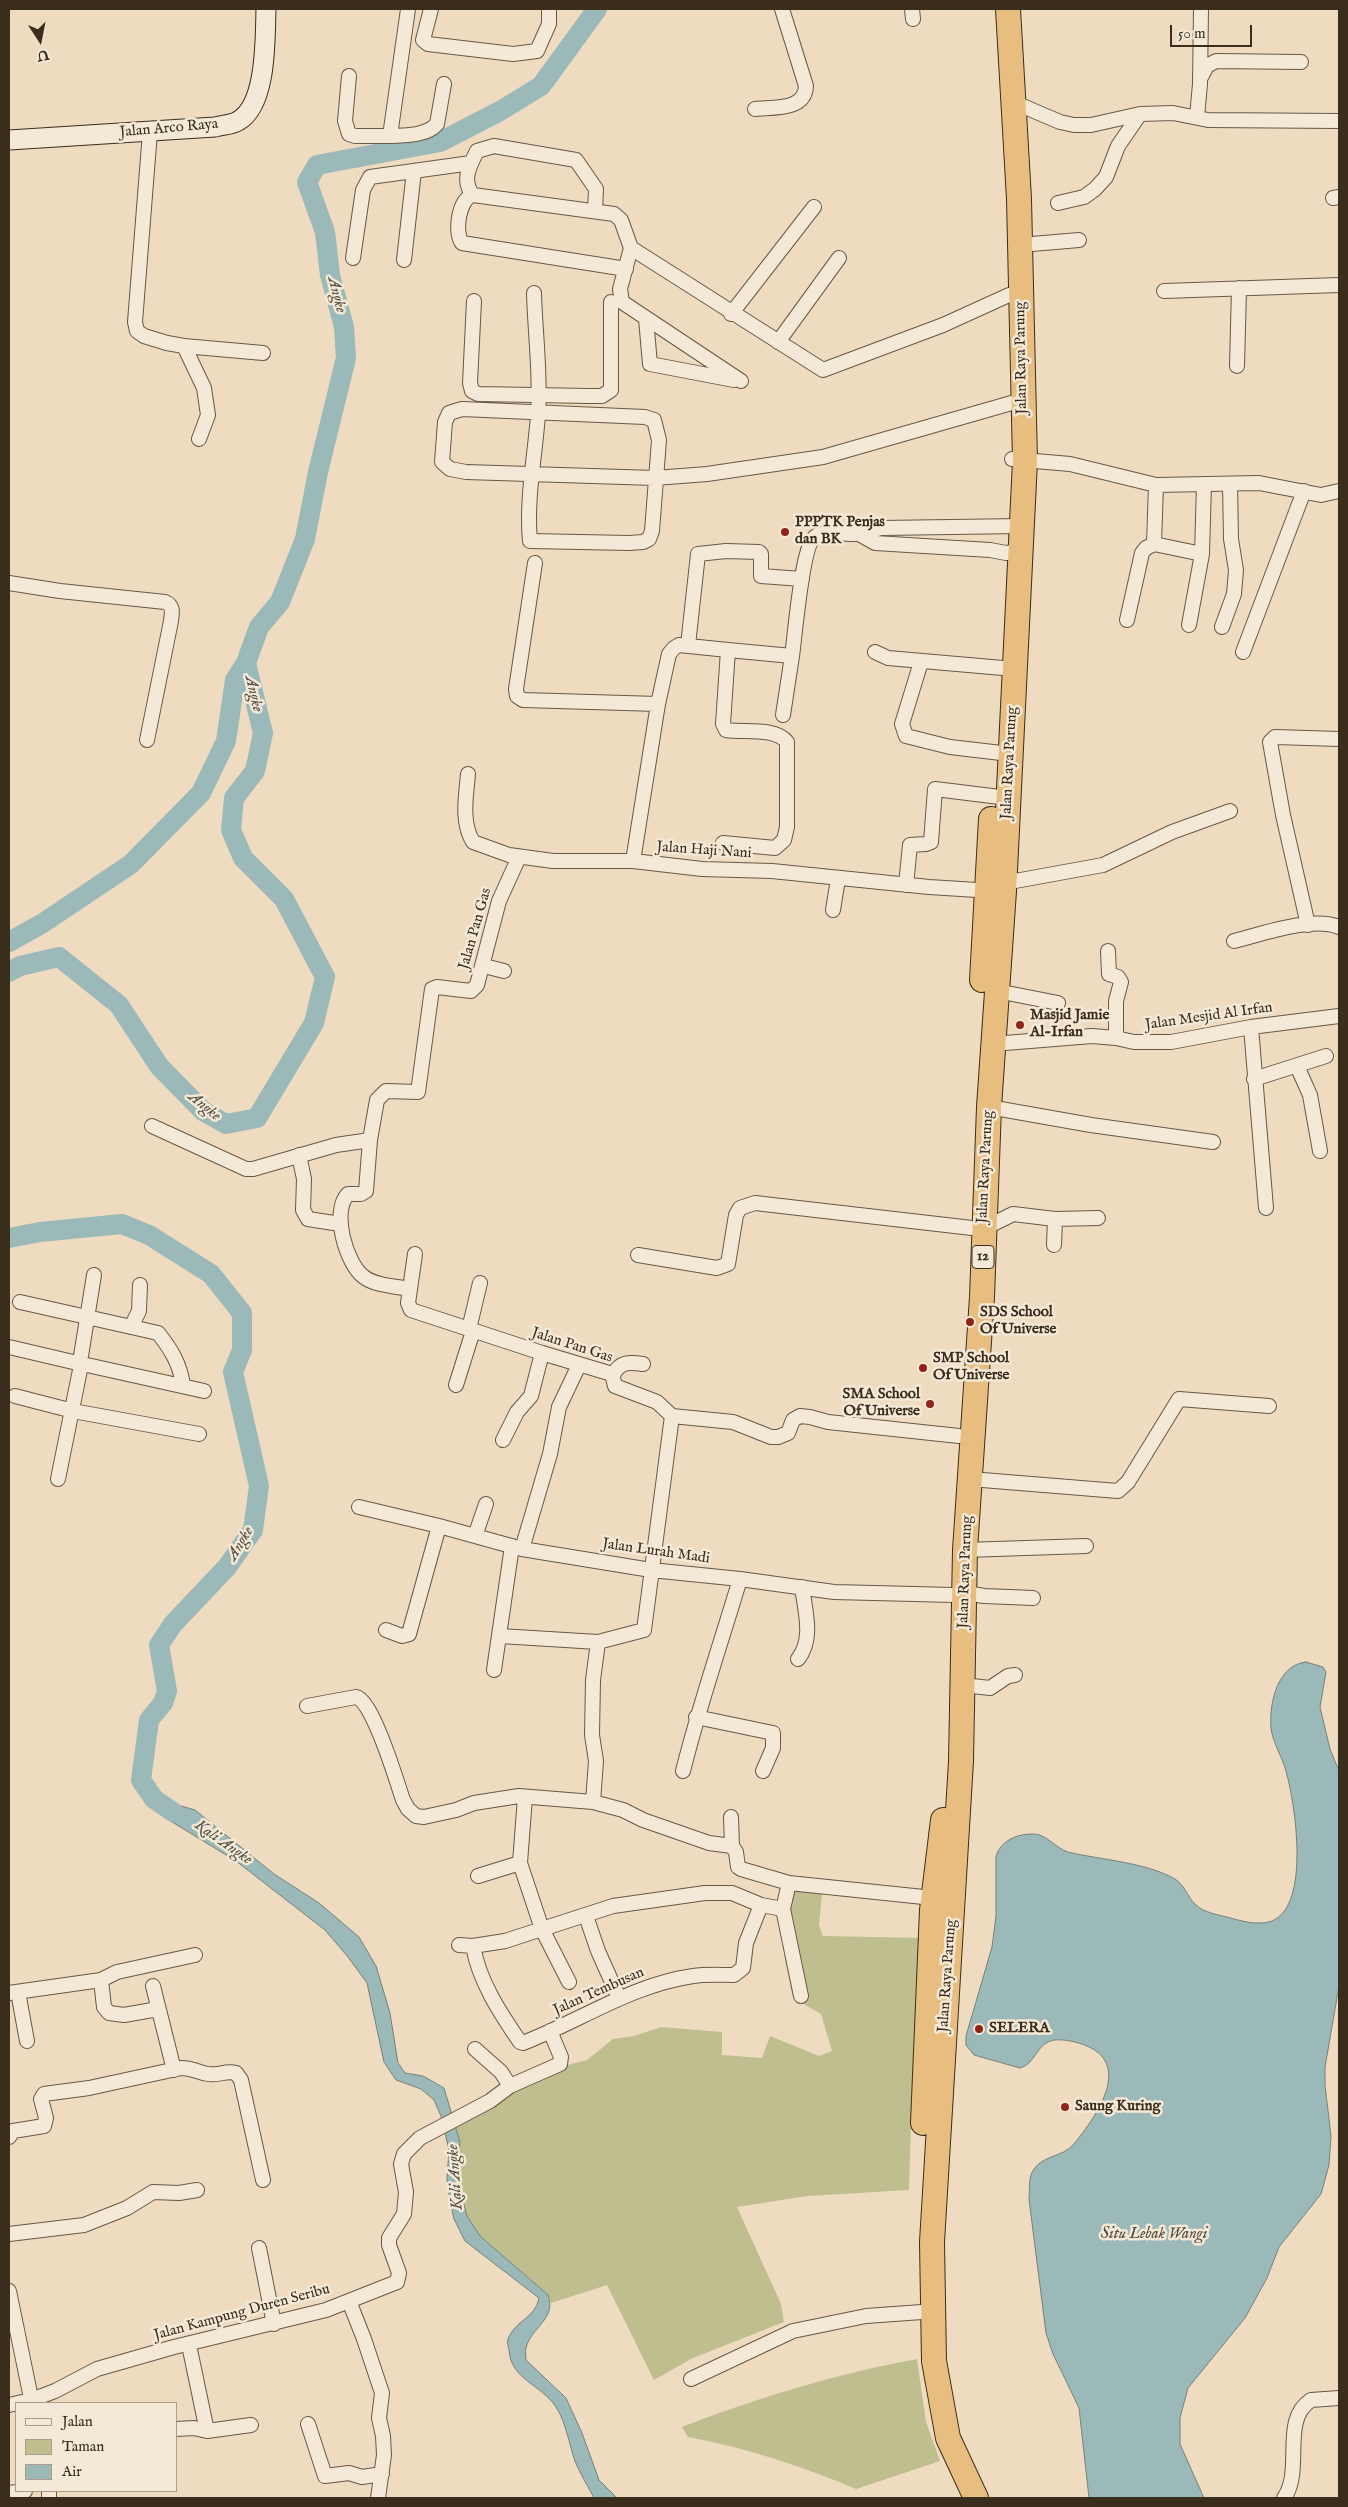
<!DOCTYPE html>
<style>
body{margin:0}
#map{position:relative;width:1348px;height:2507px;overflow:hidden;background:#eedbc0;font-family:"IM FELL English",serif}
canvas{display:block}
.frame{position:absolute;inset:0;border:10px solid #3b2d1c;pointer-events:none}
.legend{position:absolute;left:15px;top:2402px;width:162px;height:90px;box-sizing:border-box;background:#f4e8d6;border:1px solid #aa9d8c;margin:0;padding:6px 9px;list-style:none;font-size:15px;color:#3b2d1c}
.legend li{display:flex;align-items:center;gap:10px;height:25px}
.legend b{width:25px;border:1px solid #aa9d8c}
.north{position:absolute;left:15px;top:15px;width:50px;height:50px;-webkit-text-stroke:4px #f4e8d6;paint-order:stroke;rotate:169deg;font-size:14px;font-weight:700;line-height:20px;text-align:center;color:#3b2d1c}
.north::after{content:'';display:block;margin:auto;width:18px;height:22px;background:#3b2d1c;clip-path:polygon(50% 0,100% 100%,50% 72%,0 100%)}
.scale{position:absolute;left:1170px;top:25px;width:82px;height:22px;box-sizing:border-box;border:2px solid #3b2d1c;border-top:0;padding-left:6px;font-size:15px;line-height:18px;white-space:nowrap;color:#3b2d1c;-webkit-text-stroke:4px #f4e8d6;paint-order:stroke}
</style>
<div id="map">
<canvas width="1348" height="2507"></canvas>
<div class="frame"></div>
<ul class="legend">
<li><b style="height:6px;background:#f4e8d6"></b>Jalan</li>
<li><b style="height:14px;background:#bfbe8e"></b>Taman</li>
<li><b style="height:14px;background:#9bb9b9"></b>Air</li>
</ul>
<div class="north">U</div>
<div class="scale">50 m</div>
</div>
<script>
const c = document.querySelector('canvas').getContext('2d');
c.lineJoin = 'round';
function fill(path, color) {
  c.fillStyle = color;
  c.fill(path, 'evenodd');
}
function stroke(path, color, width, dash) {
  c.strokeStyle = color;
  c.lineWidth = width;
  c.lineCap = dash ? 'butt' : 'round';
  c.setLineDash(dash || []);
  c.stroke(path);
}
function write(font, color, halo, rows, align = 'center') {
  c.font = font + ' "IM FELL English",serif';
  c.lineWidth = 5;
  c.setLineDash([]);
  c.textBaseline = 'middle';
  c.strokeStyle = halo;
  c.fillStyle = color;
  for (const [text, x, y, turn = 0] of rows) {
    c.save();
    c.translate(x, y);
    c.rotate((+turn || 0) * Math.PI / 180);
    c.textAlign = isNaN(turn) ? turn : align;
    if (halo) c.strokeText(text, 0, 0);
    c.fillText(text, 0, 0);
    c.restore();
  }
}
fill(new Path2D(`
 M 809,1889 L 822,1894 L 819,1925 L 823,1936 L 924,1938 L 912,2087 L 909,2190 L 807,2196 L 737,2207 L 781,2304 L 784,2322 L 693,2358 L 654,2380 L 607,2285 L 551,2303 L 548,2295 L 480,2236 L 467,2216 L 461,2194 L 458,2166 L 460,2142 L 455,2123 L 556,2068 L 587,2060 L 613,2039 L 634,2036 L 661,2027 L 722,2032 L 722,2055 L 762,2058 L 770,2036 L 819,2056 L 832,2051 L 821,2014 L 793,1998 C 784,1954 777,1935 788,1890 Z
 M 917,2359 L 926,2422 L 940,2461 L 856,2489 C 801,2466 747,2448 688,2437 L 682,2427 C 760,2397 835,2374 917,2359 Z`), '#bfbe8e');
const water = new Path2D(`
 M 1306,1662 L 1323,1667 L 1326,1672 L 1320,1707 L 1330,1749 L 1339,1771 L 1339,1986 L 1325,2067 L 1325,2085 L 1331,2136 L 1329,2165 L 1321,2194 L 1279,2247 L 1267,2278 L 1245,2318 L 1188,2388 L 1180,2418 L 1180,2444 L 1204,2498 L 1089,2498 L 1079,2408 L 1053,2354 L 1046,2333 L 1029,2199 C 1030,2188 1028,2177 1034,2169 C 1044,2155 1062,2157 1073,2145 C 1093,2121 1134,2066 1087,2046 C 1077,2042 1065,2039 1054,2040 C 1036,2043 1036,2064 1020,2068 L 974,2055 L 966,2045 L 966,2036 L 992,1947 L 996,1916 L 996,1856 C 1001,1841 1016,1834 1032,1834 C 1046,1833 1055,1848 1068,1852 C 1101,1860 1145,1862 1175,1879 C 1185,1885 1187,1897 1196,1905 C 1203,1912 1218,1915 1227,1917 C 1241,1921 1258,1926 1272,1921 C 1311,1905 1295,1803 1286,1771 C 1282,1756 1273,1744 1271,1728 C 1269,1704 1277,1665 1306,1662 Z
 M 155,1790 L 171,1803 L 195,1810 L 274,1874 L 319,1903 L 359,1937 L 376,1966 L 390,2013 L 398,2063 L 405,2073 L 423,2076 L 444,2088 L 460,2142 L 458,2166 L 461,2194 L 467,2216 L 480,2236 L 548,2295 C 557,2319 531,2327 526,2348 C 525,2351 526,2357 526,2360 L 566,2398 L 582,2433 L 599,2480 L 617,2498 L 594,2498 C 588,2486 580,2474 575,2461 C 569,2444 566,2422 556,2407 C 541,2384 511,2380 509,2350 C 508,2347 507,2342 508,2339 C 515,2320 536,2318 539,2298 L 465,2241 L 454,2219 L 450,2201 L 447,2179 L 449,2150 L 441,2116 L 434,2100 L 421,2089 L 396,2080 L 384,2062 L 367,1983 L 348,1957 L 325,1930 L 236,1861 L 164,1817 L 145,1802 Z`);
fill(water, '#9bb9b9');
stroke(water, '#75817a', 1);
stroke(new Path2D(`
 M 9,942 L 43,923 L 131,864 L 201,793 L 226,741 L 235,680 L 246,663
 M 9,972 L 20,966 L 59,957 L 119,1005 L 159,1066 L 203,1111 L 226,1124 L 257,1118 L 314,1023 L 325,977 L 284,899 L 243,858 L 231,830 L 234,798 L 255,771 L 263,733 L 246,663 L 259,627 L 280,602 L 305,539 L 318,472 L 346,358 L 344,327 L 330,275 L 325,232 L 307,182 L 317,165 L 440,142 L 500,111 L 541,86 L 597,9
 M 9,1238 L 40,1232 L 122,1224 L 149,1235 L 211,1274 L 242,1313 L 242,1350 L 233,1372 L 259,1486 L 253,1530 L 227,1567 L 173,1624 L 159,1645 L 167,1691 L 163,1703 L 149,1720 L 141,1780 L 154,1799 L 173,1812`), '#9bb9b9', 20);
const street = new Path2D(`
 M 431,9 L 423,40 L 428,44 L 513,54 L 537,51 L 549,24 L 549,9
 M 912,9 L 913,19
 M 349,76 L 345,121 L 349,134 L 355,136 L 390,136 L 408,9
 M 1200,79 L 1207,66 L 1216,61 L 1301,62
 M 1013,102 L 1060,122 L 1074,125 L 1091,125 L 1140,114 L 1173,113 L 1208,120 L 1339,121
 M 755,109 C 773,107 805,111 806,86 L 782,9
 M 1197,117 L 1200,84 L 1201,9
 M 150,132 L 135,322 L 137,331 L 144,336 L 167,343 L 184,346 L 204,388 L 208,415 L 199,439
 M 390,136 C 406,135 426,136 437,124 L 444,84
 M 473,195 C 461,181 470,165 477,151 L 494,146 L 576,160 L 596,189 L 595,211
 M 1333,198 L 1339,197
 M 1058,203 L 1084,197 L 1095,189 L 1106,177 L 1118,146 L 1140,114
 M 1020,245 L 1079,240
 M 631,248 L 823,370 L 943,325 L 1009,295
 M 353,258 L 363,190 L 370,177 L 471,163
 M 404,260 L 414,171
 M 626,269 L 462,243 C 454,232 459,198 473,195 L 614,214 L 621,220 L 631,248 L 620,289 L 622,302 L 741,381
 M 1164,291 L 1339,285
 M 534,293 C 535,333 541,375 538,415 C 535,456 526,500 530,541 L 629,543 L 643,542 L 649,539 L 652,531 L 659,440 L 654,420 L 645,417 L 462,409 L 449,413 L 445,422 L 442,462 L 450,469 L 466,472 L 655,478 L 707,474 L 823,457 L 1022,400
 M 474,301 L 470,383 L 472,391 L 478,394 L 589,396 L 602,396 L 611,390 L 611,302
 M 731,314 L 814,207
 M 646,319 L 650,364 L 734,380
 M 778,342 L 839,258
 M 184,346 L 263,353
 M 1237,366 L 1239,288
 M 1012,459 L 1070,464 L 1156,485 L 1259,483 L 1321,495 L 1339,491
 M 859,534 L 875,543 L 990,550 L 1006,553 L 1020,551
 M 1154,544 L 1156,485
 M 535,563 L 516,689 L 517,696 L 523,700 L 658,704
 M 9,583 L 60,591 L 165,602 C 174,606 172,612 171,621 L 147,740
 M 1127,620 L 1142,553 L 1146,548 L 1154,544 L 1202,554
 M 1189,625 L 1202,554 L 1204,484
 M 1222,627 L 1234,594 L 1236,570 L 1231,539 L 1230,484
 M 688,645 L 698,554 L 726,551 L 759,552 L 761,554 L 761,576 L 802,579
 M 875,652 L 888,658 L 1003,668
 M 1243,652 L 1304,491
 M 921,662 L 902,724 L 906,736 L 950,747 L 1010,754
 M 783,715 L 792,656
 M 468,774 C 466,797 461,822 473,842 L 509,855 L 553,861 L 633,861 L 702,869 L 772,871 L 929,887 L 993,891
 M 723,843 L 775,848 L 784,840 L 787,827 L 787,742 C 775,727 744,733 726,730 L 723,724 L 728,650 L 792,656 C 795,636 802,543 816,536 C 827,530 846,535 858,534 C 866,533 873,530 881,528 L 1022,526
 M 633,861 L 658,704 L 669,654 L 674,648 L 679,645 L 728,650
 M 1004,883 L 1103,865 L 1172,832 L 1230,811
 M 906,885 L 910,845 L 926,844 L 931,842 L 935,789 L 1008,798
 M 833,910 L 838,879
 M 1308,925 L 1283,815 L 1270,742 L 1275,737 L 1339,739
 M 1234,941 C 1262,934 1312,916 1339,927
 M 1108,951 L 1109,974 L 1118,977 L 1121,982 L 1116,1001 L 1116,1038
 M 484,966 L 504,971
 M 997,991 L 1058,1003
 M 1251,1027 L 1266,1208
 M 993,1044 L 1092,1036 L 1116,1038 L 1134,1042 L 1171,1042 L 1251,1027 L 1339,1016
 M 1297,1066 L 1310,1095 L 1320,1151
 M 1254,1079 L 1326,1056
 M 989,1107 L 1091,1125 L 1213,1142
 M 152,1126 L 246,1169 L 253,1169 L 336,1145 L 370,1140
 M 299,1155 L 304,1179 L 303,1210 L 308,1219 L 340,1224
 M 983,1229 L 1013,1214 L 1055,1219 L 1098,1218
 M 1054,1245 L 1055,1219
 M 415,1254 L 408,1303 L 411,1310 L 542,1353 L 612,1374 L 615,1386 L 657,1402 L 672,1416 L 733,1422 L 771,1437 L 778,1437 L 788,1433 L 793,1420 L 800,1416 L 810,1417 L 828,1422 L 959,1436
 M 638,1255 L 717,1268 L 728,1264 L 736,1215 L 740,1208 L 755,1203 L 972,1228
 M 409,1289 C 395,1286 376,1286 364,1277 C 346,1264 331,1211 348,1194 L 361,1194 L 366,1191 L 370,1140 L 377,1100 L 386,1091 L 418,1092 L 432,989 L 437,987 L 471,991 L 477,985 L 499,901 L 519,857
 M 20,1302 L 158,1333 C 171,1349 180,1364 183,1385
 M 131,1327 L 139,1311 L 140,1285
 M 469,1329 L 480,1283
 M 9,1347 L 73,1362
 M 81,1356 L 94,1275
 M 87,1365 L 204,1391
 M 613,1375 C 620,1361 630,1362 643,1364
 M 456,1385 L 473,1331
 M 15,1396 L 73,1411 L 199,1434
 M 503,1440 L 517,1412 L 531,1396 L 542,1353
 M 58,1479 L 80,1370
 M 970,1479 L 1118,1491 L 1128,1482 L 1179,1399 L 1269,1406
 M 359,1507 L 439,1526 L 522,1549 L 651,1570 L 740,1579 L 834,1592 L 954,1595
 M 475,1536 L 486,1504
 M 522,1549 L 550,1454 L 559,1407 L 579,1365
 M 965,1550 L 1086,1546
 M 966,1593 L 984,1596 L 1033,1598
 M 386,1630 L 402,1636 L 409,1634 L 439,1526
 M 500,1636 L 598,1642 L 644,1630 L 672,1416
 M 798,1659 C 814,1639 805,1611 802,1587
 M 494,1670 L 512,1546
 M 963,1685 L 990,1688 L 1008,1676 L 1015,1675
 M 307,1706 L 356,1697 C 372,1699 397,1782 403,1800 L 408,1809 L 416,1816 L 424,1817 L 456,1810 L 474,1803 L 519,1796 L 593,1802 L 623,1810 L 643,1820 L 709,1843 L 732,1846 L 736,1852 L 738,1867 L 741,1869 L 789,1883
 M 696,1717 L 773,1733 L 773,1748 L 763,1771
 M 683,1771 C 699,1706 721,1643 740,1579
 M 525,1797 L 520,1863 L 542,1929 L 569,1982
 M 593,1802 L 596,1761 L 592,1735 L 593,1680 L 598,1642
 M 731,1817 L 732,1846
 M 478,1876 L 520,1863
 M 586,1916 L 598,1951 L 619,1998
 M 459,1945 L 473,1946 L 505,1941 L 613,1906 L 705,1893 L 732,1893 L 761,1905 L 783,1909
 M 473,1946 C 479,1981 500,2013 520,2042 L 523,2043 C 580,2021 631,1985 693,1976 C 706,1974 720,1975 734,1975 L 743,1968 L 746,1943 L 761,1905
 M 153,1986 L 174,2070
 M 18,1992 L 27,2041
 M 9,1993 L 101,1980
 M 801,1996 L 783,1909 L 789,1883 L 933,1898
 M 158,2009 L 124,2015 L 109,2013 L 104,2007 L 101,1980 L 117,1972 L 195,1955
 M 475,2049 L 501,2072 L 510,2086
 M 9,2137 L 13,2131 L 44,2126 L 46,2118 L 41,2099 L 44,2094 L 89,2088 L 181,2068 C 193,2068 197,2072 208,2074 C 218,2076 226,2070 236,2073 L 241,2080 L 263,2180
 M 9,2234 L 84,2225 L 127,2208 L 153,2192 L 179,2193 L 197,2190
 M 259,2248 L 274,2324
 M 9,2291 L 32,2403
 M 349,2301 L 364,2339 L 382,2393 L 379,2418 L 383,2436 L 384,2455 L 378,2498
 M 189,2345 L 207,2431
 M 691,2379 L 793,2331 L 866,2316 L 922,2312
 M 9,2405 L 31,2400 L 55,2391 L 97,2369 L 174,2347 L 326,2310 L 397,2282 L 399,2273 L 389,2245 L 389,2238 L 404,2214 L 406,2192 L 401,2164 L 404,2154 L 420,2138 L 490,2101 L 510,2086 L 560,2064 L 561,2057 L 550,2031
 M 308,2424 L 325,2476 L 349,2473 L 362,2477 L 382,2474
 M 176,2429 L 194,2428 L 207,2431 L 251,2425
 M 49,2491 L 49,2498
 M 9,2493 L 25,2491
 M 1284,2498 C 1304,2470 1280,2420 1311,2400 L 1339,2398`);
const secondary = new Path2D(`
 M 9,140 L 215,127 C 222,125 232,125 238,121 C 267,105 265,39 266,9`);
const highway = new Path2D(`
 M 982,980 L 991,819
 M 923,2123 L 932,1910 L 943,1820
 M 976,2498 L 948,2438 L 934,2361 L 932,2242 L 961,1761 L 965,1550 L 982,1297 L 989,1107 L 1004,891 L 1025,461 L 1019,199 L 1008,9`);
stroke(street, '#685845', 16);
stroke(secondary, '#3b2d1c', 21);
stroke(highway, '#3b2d1c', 26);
stroke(street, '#f4e8d6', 14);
stroke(secondary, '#f4e8d6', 19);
stroke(highway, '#e7be80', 24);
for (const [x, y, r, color] of [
 [785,532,5,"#8f2418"],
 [1020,1025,5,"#8f2418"],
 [970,1322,5,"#8f2418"],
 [923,1368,5,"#8f2418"],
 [930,1404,5,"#8f2418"],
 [979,2029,5,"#8f2418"],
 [1065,2107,5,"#8f2418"]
]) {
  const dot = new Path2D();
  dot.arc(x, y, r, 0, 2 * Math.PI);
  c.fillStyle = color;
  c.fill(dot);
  stroke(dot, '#f4e8d6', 2);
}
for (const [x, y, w] of [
 [983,1257,22]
]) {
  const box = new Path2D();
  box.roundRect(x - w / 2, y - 11.5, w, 23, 4);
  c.fillStyle = '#f4e8d6';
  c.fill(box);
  stroke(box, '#3b2d1c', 1);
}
write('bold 14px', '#3b2d1c', null, [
 ["12",983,1257]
]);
write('15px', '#3b2d1c', '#f4e8d6', [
 ["Jalan Arco Raya",169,129,-5],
 ["Jalan Raya Parung",1022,358,-91],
 ["Jalan Raya Parung",1010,763,-87],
 ["Jalan Haji Nani",704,851,4],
 ["Jalan Pan Gas",476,929,-74],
 ["Jalan Mesjid Al Irfan",1209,1017,-8],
 ["Jalan Raya Parung",986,1167,-87],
 ["Jalan Pan Gas",572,1346,18],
 ["Jalan Lurah Madi",656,1552,8],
 ["Jalan Raya Parung",966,1572,-88],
 ["Jalan Raya Parung",948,1976,-86],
 ["Jalan Tembusan",599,1992,-24],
 ["Jalan Kampung Duren Seribu",242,2313,-15]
]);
write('bold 15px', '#3b2d1c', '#f4e8d6', [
 ["PPPTK Penjas",795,523],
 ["dan BK",795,540],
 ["Masjid Jamie",1030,1016],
 ["Al-Irfan",1030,1033],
 ["SDS School",980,1313],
 ["Of Universe",980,1330],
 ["SMP School",933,1359],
 ["Of Universe",933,1376],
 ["SMA School",920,1395,"right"],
 ["Of Universe",920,1412,"right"],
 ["SELERA",989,2029],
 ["Saung Kuring",1075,2107]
], 'left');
write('italic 16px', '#535043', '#f4e8d6', [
 ["Angke",336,295,76],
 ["Angke",253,694,77],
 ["Angke",204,1107,39],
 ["Angke",241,1544,-59],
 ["Kali Angke",223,1843,35],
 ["Kali Angke",456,2177,-94],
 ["Situ Lebak Wangi",1154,2235]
]);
</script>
